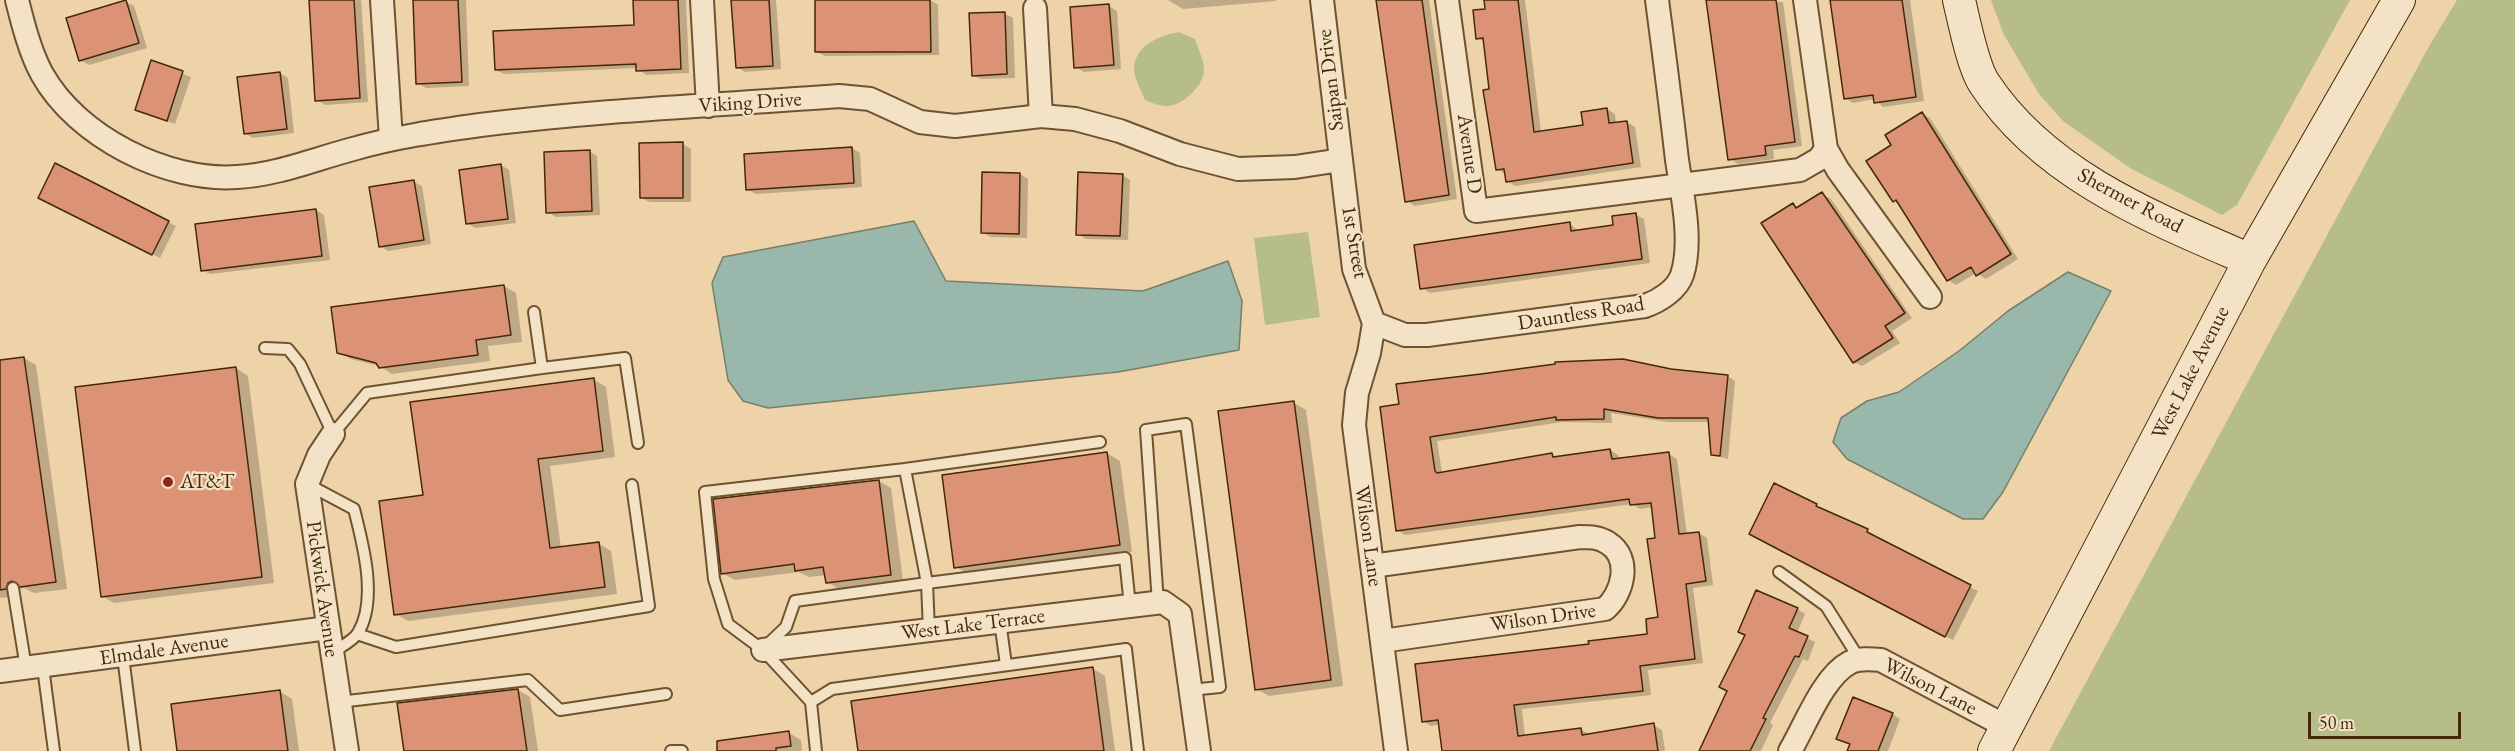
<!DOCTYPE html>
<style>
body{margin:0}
#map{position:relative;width:2515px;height:751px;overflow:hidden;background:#eed2a8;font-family:"EB Garamond",serif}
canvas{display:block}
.scale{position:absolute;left:2308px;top:712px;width:153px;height:27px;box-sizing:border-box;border:3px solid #43290a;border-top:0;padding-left:8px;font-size:18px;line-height:21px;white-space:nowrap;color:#43290a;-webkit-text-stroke:4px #f4e2c6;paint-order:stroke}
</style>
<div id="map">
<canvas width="2515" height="751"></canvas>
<div class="scale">50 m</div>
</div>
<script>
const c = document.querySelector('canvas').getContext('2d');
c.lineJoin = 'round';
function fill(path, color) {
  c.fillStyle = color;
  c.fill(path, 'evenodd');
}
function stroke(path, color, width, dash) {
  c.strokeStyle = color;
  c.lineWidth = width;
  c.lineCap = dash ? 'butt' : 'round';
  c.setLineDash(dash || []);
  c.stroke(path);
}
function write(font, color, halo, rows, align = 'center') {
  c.font = font + ' "EB Garamond",serif';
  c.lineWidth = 4.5;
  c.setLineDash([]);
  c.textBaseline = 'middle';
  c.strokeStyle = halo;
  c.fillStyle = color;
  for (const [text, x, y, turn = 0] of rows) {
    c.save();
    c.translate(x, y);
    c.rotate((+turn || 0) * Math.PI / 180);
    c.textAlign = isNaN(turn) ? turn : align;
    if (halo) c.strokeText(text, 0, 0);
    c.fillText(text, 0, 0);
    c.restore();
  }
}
fill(new Path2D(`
 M 1991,0 L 2350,0 L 2237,205 L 2222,215 L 2130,168 L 2063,121 L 2039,94 L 2004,35 Z
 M 2457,0 L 2515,0 L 2515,751 L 2049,751 L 2428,48 Z
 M 1179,32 L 1195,39 C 1198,49 1205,62 1204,72 C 1201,89 1180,108 1163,106 C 1157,105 1150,102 1145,100 C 1141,91 1134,78 1134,68 C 1135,45 1161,35 1179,32 Z
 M 1308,232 L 1320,317 L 1265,325 L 1254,238 Z`), '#b6bd89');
const water = new Path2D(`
 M 914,221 L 946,281 L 1143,291 L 1228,261 L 1242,301 L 1239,350 L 1118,372 L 768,408 L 743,401 L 728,380 L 712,283 L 723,257 Z
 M 2068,272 L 2111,291 L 2003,492 L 1983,519 L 1963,519 L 1847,459 L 1833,442 L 1841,418 L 1867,401 L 1899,392 L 1959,351 L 2008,311 Z`);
fill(water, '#99b7aa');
stroke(water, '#777e6a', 1.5);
fill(new Path2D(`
 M 310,0 L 361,0 L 368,102 L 325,105 L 317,100 Z
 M 414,0 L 466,0 L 469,86 L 426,88 L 418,83 Z
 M 635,0 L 686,0 L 689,73 L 646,75 L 638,68 L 504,74 L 496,70 L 636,27 Z
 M 733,0 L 776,0 L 781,69 L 745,72 L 737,67 Z
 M 930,0 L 938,5 L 939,55 L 825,56 L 817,52 L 816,1 Z
 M 1168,0 L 1276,0 L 1276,1 L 1183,9 Z
 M 1378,0 L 1429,0 L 1457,199 L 1415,206 L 1407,201 Z
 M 1486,0 L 1525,0 L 1541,132 L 1585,126 L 1607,109 L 1615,114 L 1616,124 L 1627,122 L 1635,127 L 1641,167 L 1515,186 L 1507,181 L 1505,174 L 1497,169 L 1485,42 L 1477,38 L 1487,10 Z
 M 1708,0 L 1783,2 L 1802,146 L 1773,150 L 1774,159 L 1738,164 L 1730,159 Z
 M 1832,0 L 1910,0 L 1924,101 L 1883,107 L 1875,99 L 1853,103 L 1845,98 Z
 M 126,2 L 134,6 L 147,48 L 89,65 L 80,60 Z
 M 1109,6 L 1117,11 L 1121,69 L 1084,72 L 1076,67 Z
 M 1005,14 L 1013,18 L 1015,78 L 981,79 L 973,75 Z
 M 152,62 L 191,77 L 175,124 L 136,109 Z
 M 280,73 L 288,78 L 294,133 L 253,138 L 245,133 Z
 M 1922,114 L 1930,118 L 2018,259 L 1986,279 L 1976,273 L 1956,285 L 1948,280 L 1901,206 L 1894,201 L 1893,145 Z
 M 683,144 L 691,149 L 691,202 L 650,202 L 641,198 Z
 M 852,148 L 860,153 L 862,187 L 756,194 L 747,189 Z
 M 589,151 L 597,156 L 600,215 L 556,217 L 548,212 Z
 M 501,165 L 509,170 L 516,223 L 475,228 L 467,223 Z
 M 1020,174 L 1028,179 L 1027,238 L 991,237 L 983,233 Z
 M 1122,175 L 1130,180 L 1128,240 L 1086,239 L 1077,234 Z
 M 414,182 L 422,186 L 431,244 L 388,251 L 380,246 Z
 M 1822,194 L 1831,199 L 1912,318 L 1892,331 L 1900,343 L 1862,366 L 1854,362 L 1793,205 L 1799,209 Z
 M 48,202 L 168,222 L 176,226 L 160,258 Z
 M 316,210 L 324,215 L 330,260 L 210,274 L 202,270 Z
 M 1636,215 L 1644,219 L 1650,263 L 1430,293 L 1422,288 L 1569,223 L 1578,231 L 1615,226 Z
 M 504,286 L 516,293 L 522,342 L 488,346 L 490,361 L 392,374 L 379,366 L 351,359 L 338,352 Z
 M 24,358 L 36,365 L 67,589 L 34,593 L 24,588 L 20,589 L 18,596 L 0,598 L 0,362 Z
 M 236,368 L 248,376 L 274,583 L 114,603 L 102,596 Z
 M 1671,371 L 1727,376 L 1735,381 L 1728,459 L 1713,455 L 1710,422 L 1668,422 L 1611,413 L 1612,423 L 1562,422 L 1437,441 L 1442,473 L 1552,455 L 1557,458 L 1610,450 L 1618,455 L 1619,460 L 1669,454 L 1677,459 L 1687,535 L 1699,533 L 1707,538 L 1713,585 L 1693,588 L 1703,663 L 1648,670 L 1651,695 L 1522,709 L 1525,736 L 1580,729 L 1589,734 L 1653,725 L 1662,730 L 1665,751 L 1443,751 L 1440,724 L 1431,726 L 1423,721 L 1649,635 L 1660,619 L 1653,507 L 1640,509 L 1632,504 L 1405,535 L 1397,530 L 1381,408 Z
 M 593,379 L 606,387 L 615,457 L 550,466 L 561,548 L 598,543 L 611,551 L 617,594 L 408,621 L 396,614 L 424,496 Z
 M 1294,403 L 1306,410 L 1343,686 L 1269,696 L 1257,689 Z
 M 1107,453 L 1120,461 L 1132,552 L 968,574 L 956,567 Z
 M 879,481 L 891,488 L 903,581 L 839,589 L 827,582 L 826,575 L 809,577 L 799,572 L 735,580 L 722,573 Z
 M 1816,505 L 1823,511 L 1867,531 L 1875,535 L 1874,538 L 1978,591 L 1953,640 L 1758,538 Z
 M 1797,609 L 1805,614 L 1797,633 L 1815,642 L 1808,661 L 1803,659 L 1770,723 L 1773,725 L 1761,751 L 1701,751 Z
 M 1092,668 L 1105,676 L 1115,751 L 859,751 Z
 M 518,690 L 530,697 L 538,751 L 406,751 Z
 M 279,691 L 292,699 L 299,751 L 178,751 Z
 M 1892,714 L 1900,719 L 1888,751 L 1849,751 L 1851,745 L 1838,738 Z
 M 789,733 L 801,740 L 802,751 L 731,751 Z`), '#0003');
const building = new Path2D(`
 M 126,0 L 139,43 L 79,61 L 66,18 Z
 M 309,0 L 354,0 L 360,98 L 315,101 Z
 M 413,0 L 458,0 L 462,82 L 416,84 Z
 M 633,0 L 678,0 L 681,69 L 636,71 L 636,64 L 495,70 L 493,31 L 634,25 Z
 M 731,0 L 769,0 L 773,66 L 736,68 Z
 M 815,0 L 930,0 L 931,52 L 815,52 Z
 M 1376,0 L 1422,0 L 1449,195 L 1405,202 Z
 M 1484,0 L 1518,0 L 1534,132 L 1583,125 L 1581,112 L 1607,108 L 1609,123 L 1627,121 L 1633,163 L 1506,182 L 1504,169 L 1496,170 L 1483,90 L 1489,89 L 1483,38 L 1476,39 L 1473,10 L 1485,9 Z
 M 1706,0 L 1776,0 L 1795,142 L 1765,146 L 1766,155 L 1728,160 Z
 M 1830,0 L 1902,0 L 1916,97 L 1874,103 L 1873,95 L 1844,99 Z
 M 1109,4 L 1114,65 L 1074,68 L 1070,7 Z
 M 1005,12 L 1007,74 L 972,76 L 969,13 Z
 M 151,60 L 183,71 L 167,121 L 135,110 Z
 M 280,72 L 287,129 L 244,134 L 237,77 Z
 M 1922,112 L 2011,254 L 1976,276 L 1971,267 L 1947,281 L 1896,200 L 1893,202 L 1866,161 L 1891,145 L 1885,135 Z
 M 683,142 L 683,198 L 640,198 L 639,143 Z
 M 852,147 L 854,183 L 746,190 L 744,154 Z
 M 590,150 L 592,211 L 546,213 L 544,152 Z
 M 55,163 L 169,221 L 152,255 L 38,198 Z
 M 501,164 L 508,219 L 466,224 L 459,170 Z
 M 982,172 L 1020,173 L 1019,234 L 981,233 Z
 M 1078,172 L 1123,174 L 1120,236 L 1076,235 Z
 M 414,180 L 424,240 L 379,247 L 369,187 Z
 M 1822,192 L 1905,313 L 1885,326 L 1893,338 L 1853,363 L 1761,223 L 1793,203 L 1796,208 Z
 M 316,209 L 322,256 L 201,271 L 195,224 Z
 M 1636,213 L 1642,259 L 1420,289 L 1414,245 L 1570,222 L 1571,231 L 1613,225 L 1612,216 Z
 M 504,285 L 511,335 L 476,340 L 478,355 L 379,368 L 376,363 L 337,353 L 331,307 Z
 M 24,357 L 56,582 L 20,587 L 12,581 L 8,583 L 6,589 L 0,590 L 0,360 Z
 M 1623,359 L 1671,369 L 1728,375 L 1720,456 L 1711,455 L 1708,418 L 1658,418 L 1604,409 L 1604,419 L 1556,420 L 1556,417 L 1430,437 L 1435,471 L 1437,473 L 1552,453 L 1553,457 L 1610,449 L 1612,459 L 1669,452 L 1679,534 L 1699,532 L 1706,581 L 1686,584 L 1695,659 L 1640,666 L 1643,691 L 1514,705 L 1518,736 L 1581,728 L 1582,735 L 1654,723 L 1658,751 L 1442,751 L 1438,720 L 1422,722 L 1415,664 L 1589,644 L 1588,641 L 1647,634 L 1646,619 L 1658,617 L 1647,539 L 1655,538 L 1651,503 L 1630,505 L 1629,499 L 1396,531 L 1380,407 L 1399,404 L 1396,384 L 1481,374 L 1555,364 L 1555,362 Z
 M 236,367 L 262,577 L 101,597 L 75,387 Z
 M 594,378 L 603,451 L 538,459 L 550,548 L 599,542 L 605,587 L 394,615 L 379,501 L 423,495 L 410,402 Z
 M 1294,401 L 1331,680 L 1255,690 L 1218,411 Z
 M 1107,452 L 1120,545 L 954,568 L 942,475 Z
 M 879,480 L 891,575 L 826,583 L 823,567 L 795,571 L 794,564 L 721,574 L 713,499 Z
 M 1774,483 L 1817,504 L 1816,506 L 1868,529 L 1867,532 L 1971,585 L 1945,637 L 1749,534 Z
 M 1756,590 L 1798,608 L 1789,628 L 1808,636 L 1799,657 L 1795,656 L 1763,718 L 1766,719 L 1750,751 L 1699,751 L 1727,691 L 1719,687 L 1745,635 L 1738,632 Z
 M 1093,667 L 1104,751 L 858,751 L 851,701 Z
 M 518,689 L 527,751 L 404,751 L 397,703 Z
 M 280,690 L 288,751 L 177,751 L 171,704 Z
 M 1853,697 L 1893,713 L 1878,751 L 1847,751 L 1850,744 L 1836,739 Z
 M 789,731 L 791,746 L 776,748 L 776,751 L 717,751 L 717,741 Z`);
fill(building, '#dc9274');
stroke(building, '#43290a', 1.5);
const lane = new Path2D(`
 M 265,348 L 288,349 L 300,364 L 333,434 L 367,393 L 542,368 L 534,312
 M 542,368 L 625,358 L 638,443
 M 905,469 L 1100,442
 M 307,484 L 354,509 C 363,544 378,600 358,633 C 353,641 340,647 332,653
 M 1779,572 L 1826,606 L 1860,660
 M 13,588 L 26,668
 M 1158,603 L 1146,430 L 1186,424 L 1220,687 L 1190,690
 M 1000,621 L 1006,665
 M 929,630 L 927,583 L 1125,558 L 1130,606
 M 357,634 L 396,647 L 649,606 L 632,485
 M 767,645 L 786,627 L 795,601 L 927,583 L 905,469 L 705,492 L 714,579 L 728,624 L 763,650 L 811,702 L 816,751
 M 123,656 L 135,751
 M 43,667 L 54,751
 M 339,702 L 528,680 L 560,710 L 666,694
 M 811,702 L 832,689 L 1126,649 L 1138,751
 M 671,751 L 682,751`);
const street = new Path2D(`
 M 17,0 C 23,24 30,52 42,74 C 77,137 167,182 237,177 C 277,175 315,159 353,149 C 395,137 437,131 480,125 C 599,110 720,105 839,96 L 870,99 L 920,122 L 955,126 L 1041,116 L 1075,119 L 1120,131 L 1180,154 L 1238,169 L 1295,167 L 1341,160
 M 382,0 L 391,139
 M 702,0 L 708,106
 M 1322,0 L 1354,269 L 1374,323 L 1369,353 L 1357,393 L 1354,425 L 1396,751
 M 1447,0 L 1476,211 L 1800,170 L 1819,159 L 1826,149
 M 1805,0 L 1826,149 L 1838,170 L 1930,297
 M 1035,8 L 1041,116
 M 1374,323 L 1405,335 L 1427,335 L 1645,306 C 1659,301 1677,290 1682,275 C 1693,242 1682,193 1677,160 C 1671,107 1664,53 1657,0
 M 333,434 L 319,455 L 307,484 L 347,751
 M 1372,566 L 1580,537 C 1590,537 1599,537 1608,543 C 1632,558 1623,594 1605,609 L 1382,641
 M 763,650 L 1163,602 L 1180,614 L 1199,751
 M 0,671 L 328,628
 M 1790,751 C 1805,726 1823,677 1849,663 C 1858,658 1871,659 1881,660 L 2007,727`);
const secondary = new Path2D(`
 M 1959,0 C 1964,21 1973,67 1984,83 C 2044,175 2153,218 2250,260
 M 1994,751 L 2250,260 L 2399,0`);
stroke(lane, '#6e5332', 14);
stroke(street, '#6e5332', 26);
stroke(secondary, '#43290a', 34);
stroke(lane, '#f4e2c6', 10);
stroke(street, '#f4e2c6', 22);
stroke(secondary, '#f4e2c6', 32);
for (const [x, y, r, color] of [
 [168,482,6,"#8f2418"]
]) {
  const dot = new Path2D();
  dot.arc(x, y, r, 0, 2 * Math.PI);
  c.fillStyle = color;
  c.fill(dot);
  stroke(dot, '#f4e2c6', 2);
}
write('21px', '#43290a', '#f4e2c6', [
 ["Saipan Drive",1331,80,-97],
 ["Viking Drive",750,103,-4],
 ["Avenue D",1469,154,82],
 ["Shermer Road",2130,201,28],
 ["1st Street",1354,242,80],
 ["Dauntless Road",1581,314,-9],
 ["West Lake Avenue",2191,373,-63],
 ["Wilson Lane",1368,536,82],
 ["Pickwick Avenue",322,589,82],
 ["Wilson Drive",1543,618,-8],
 ["West Lake Terrace",973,625,-7],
 ["Elmdale Avenue",164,650,-8],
 ["Wilson Lane",1930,687,27]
]);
write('21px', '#43290a', '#f4e2c6', [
 ["AT&T",180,482]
], 'left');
</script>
